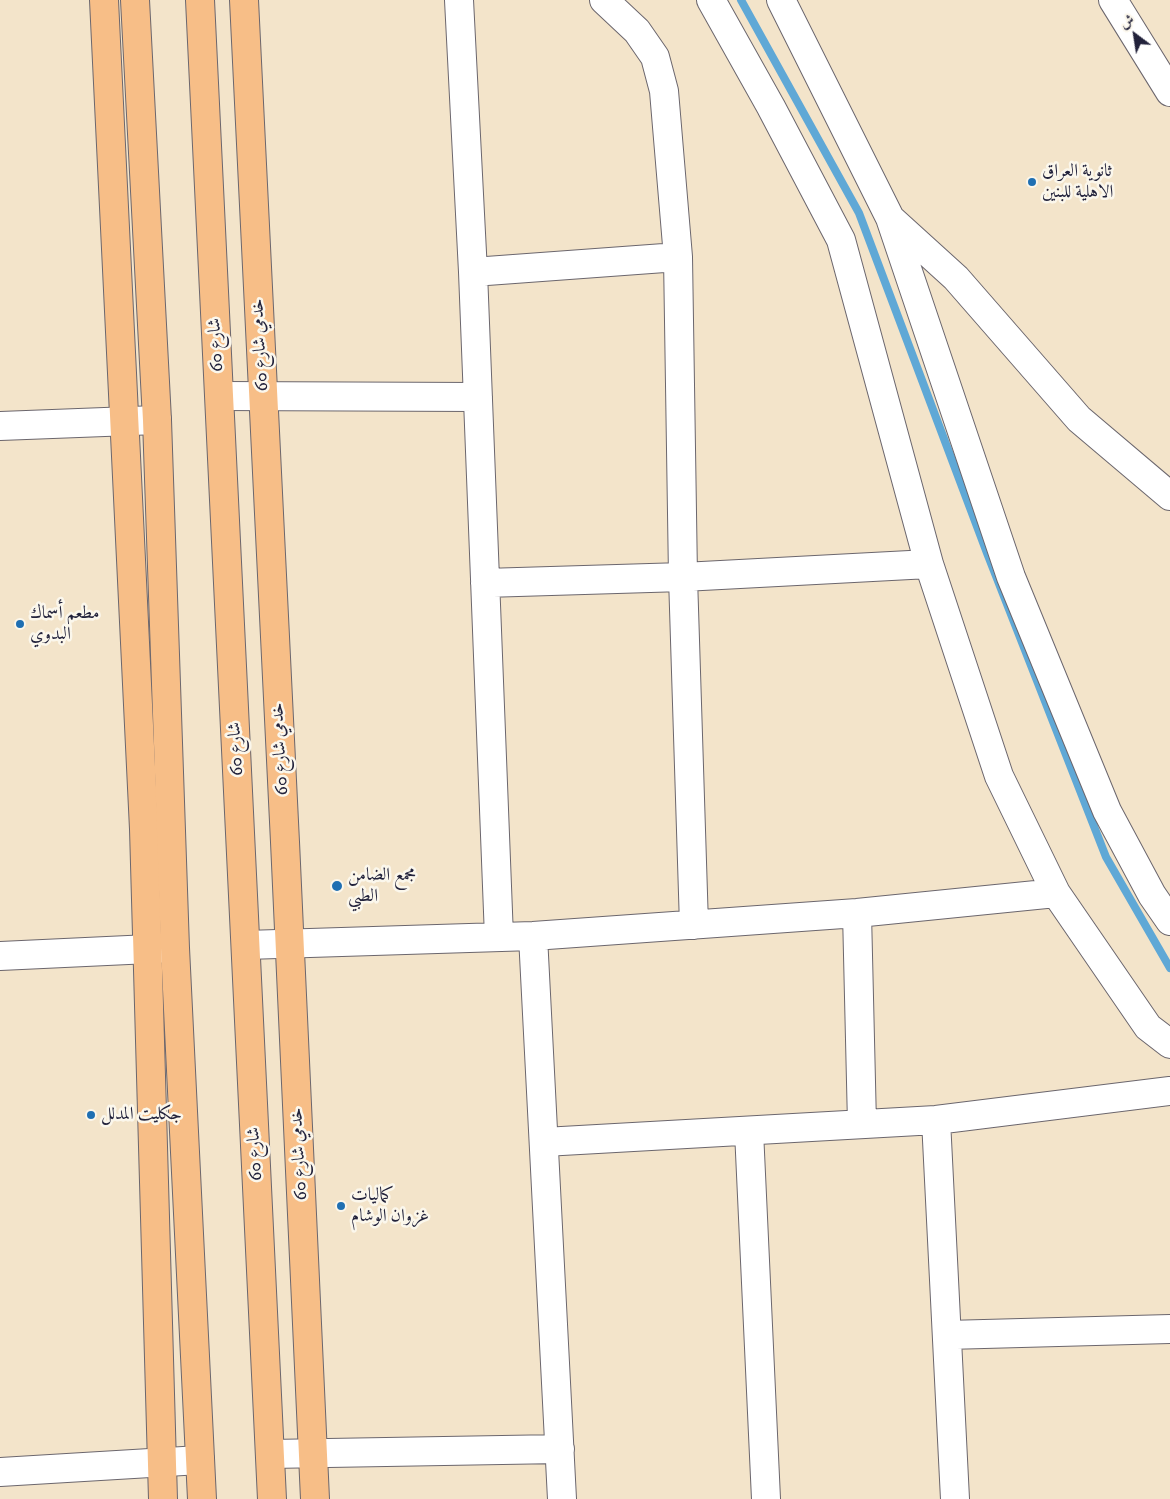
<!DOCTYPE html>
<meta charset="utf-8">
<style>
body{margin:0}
#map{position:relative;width:1170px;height:1499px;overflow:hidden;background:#f3e4ca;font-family:"IM FELL DW Pica",Amiri,serif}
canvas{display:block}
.north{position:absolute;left:1110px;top:10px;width:50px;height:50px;-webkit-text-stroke:4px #fbf7ec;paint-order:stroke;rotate:329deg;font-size:14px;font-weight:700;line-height:20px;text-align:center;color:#22223b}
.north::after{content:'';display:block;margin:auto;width:18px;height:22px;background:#22223b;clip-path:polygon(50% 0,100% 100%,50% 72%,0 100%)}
</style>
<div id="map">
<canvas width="1170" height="1499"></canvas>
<div class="north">ش</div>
</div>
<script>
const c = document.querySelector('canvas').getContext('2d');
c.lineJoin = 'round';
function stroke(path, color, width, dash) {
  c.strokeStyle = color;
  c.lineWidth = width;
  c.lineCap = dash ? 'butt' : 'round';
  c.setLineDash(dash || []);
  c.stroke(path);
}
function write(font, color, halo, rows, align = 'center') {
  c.font = font + ' "IM FELL DW Pica",Amiri,serif';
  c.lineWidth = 5;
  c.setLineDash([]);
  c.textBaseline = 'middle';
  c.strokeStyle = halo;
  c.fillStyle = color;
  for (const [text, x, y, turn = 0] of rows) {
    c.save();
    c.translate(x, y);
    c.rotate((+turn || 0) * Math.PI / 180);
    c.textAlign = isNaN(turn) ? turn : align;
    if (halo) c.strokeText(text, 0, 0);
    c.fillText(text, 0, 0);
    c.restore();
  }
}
stroke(new Path2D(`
 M 741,0 L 859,213 L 987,553 L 1106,857 L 1170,968`), '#5fa8d6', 8);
const minor = new Path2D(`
 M 459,0 L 473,272 L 499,937
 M 604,0 L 637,31 L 655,57 L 664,91 L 678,257 L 683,577 L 694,925
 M 711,0 L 771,107 L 841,240 L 929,564 L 999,776 L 1056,893 L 1148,1027 L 1170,1044
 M 781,0 L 890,218 L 1011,577 L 1107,811 L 1152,895 L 1170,921
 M 1113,0 L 1170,92
 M 891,219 L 956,278 L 1079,419 L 1170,496
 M 473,272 L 678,257
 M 220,396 L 478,397
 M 0,426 L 157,420
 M 485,583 L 683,577 L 929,564
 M 857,913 L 862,1124
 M 533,936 L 562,1499
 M 246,945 L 533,936 L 857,913 L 1056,893
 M 0,956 L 171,948
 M 936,1120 L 955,1499
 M 749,1131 L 766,1499
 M 544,1142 L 936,1120 L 1170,1091
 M 947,1335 L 1170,1329
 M 270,1454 L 560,1449
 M 0,1472 L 200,1460`);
const major = new Path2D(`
 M 104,0 L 144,829 L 163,1499
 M 244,0 L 285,842 L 315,1499`);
const highway = new Path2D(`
 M 135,0 L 157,420 L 175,948 L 202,1499
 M 200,0 L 272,1499`);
stroke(minor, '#6b666d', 30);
stroke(major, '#6b666d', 30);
stroke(highway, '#6b666d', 30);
stroke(minor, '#fff', 28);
stroke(major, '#f7be87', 28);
stroke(highway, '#f7be87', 28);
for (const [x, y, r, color] of [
 [1032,182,5,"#1f6fb2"],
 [20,624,5,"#1f6fb2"],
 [337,886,6,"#1f6fb2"],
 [91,1115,5,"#1f6fb2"],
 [341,1206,5,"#1f6fb2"]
]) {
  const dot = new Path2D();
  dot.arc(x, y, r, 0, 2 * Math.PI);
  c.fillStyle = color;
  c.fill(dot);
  stroke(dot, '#fbf7ec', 2);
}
write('18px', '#22223b', '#fbf7ec', [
 ["ثانوية العراق",1042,172],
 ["الاهلية للبنين",1042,193],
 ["مطعم أسماك",30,614],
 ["البدوي",30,635],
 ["مجمع الضامن",348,876],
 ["الطبي",348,897],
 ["جكليت المدلل",101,1115],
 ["كماليات",351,1196],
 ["غزوان الوشام",351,1217]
], 'left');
write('18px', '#22223b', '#fbf7ec', [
 ["شارع 60",217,345,-93],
 ["خدمي شارع 60",261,345,-93],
 ["شارع 60",237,749,-93],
 ["خدمي شارع 60",281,749,-93],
 ["شارع 60",256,1154,-93],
 ["خدمي شارع 60",300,1154,-93]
]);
</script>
